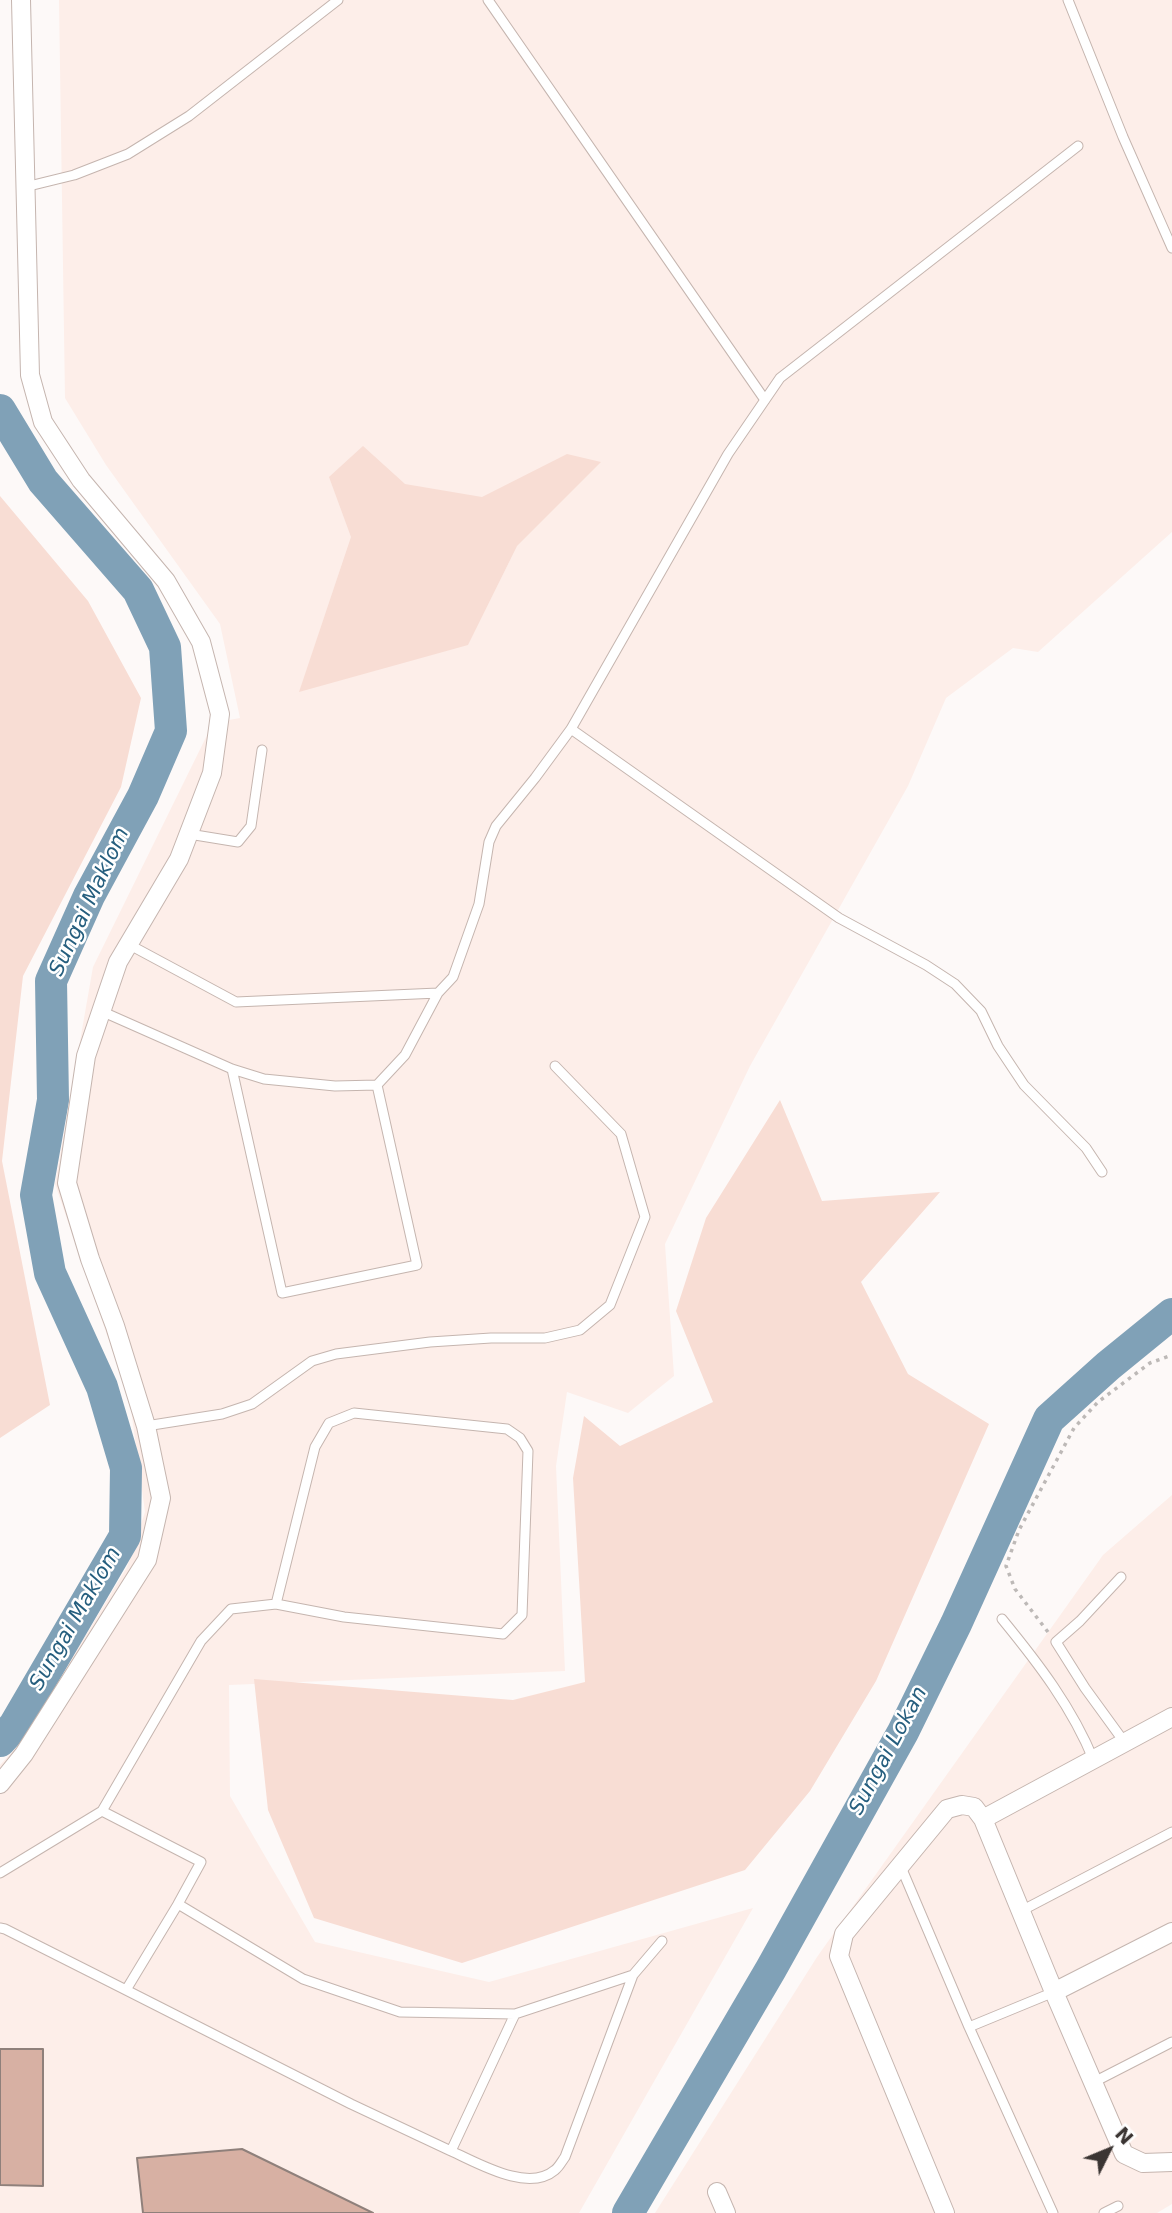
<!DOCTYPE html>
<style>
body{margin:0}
#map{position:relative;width:1172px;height:2213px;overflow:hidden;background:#fdf9f8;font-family:"DejaVu Sans",sans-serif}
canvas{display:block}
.north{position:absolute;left:1074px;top:2115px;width:70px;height:70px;-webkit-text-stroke:5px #fff;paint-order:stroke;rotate:47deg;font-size:19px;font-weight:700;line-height:28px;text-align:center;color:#3b3533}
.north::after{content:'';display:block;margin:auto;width:24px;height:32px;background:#3b3533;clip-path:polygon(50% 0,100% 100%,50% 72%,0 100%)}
</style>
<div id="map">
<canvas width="1172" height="2213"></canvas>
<div class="north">N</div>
</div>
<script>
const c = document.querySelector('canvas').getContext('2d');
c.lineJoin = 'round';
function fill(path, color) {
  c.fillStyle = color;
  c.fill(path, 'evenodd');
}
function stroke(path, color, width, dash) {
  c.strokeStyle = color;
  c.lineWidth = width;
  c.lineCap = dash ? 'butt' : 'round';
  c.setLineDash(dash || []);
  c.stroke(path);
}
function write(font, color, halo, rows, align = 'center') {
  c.font = font + ' "DejaVu Sans",sans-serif';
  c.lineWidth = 5;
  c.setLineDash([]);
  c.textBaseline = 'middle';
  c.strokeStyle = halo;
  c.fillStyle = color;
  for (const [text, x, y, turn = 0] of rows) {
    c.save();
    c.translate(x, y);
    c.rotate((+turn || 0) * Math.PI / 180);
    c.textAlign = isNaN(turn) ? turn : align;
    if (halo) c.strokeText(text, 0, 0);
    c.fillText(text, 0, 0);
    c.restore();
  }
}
fill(new Path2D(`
 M 59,0 L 1172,0 L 1172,532 L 1038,652 L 1013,648 L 946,698 L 908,786 L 750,1066 L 665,1244 L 674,1376 L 628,1413 L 567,1392 L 556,1466 L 565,1671 L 229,1685 L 230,1796 L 315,1942 L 489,1982 L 753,1908 L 579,2213 L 0,2213 L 0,1765 L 22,1741 L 127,1567 L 145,1512 L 130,1402 L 55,1184 L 93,967 L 213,723 L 240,718 L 220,624 L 106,465 L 65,398 Z
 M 1172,1495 L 1172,2204 L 1157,2213 L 655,2213 L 817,1957 L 1103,1555 Z`), '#fdeee9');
fill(new Path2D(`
 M 363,446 L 405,484 L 482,497 L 567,454 L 601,462 L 517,546 L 468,645 L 299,692 L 351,537 L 329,477 Z
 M 0,496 L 88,601 L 141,698 L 121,787 L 23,976 L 2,1161 L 50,1405 L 0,1438 Z
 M 780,1100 L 822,1201 L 940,1192 L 861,1282 L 908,1374 L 989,1424 L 876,1681 L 810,1791 L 745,1870 L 462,1963 L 314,1918 L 268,1810 L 254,1679 L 513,1700 L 585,1682 L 573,1478 L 584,1416 L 620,1446 L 713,1402 L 676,1311 L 706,1218 Z`), '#f8ddd4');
stroke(new Path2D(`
 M 0,410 L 43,481 L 138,590 L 165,647 L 171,731 L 143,796 L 89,896 L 51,981 L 53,1100 L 36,1195 L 50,1273 L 102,1387 L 126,1468 L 125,1536 L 14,1726 L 0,1741
 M 628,2213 L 771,1969 L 903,1732 L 956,1624 L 1049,1419 L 1108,1366 L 1172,1314`), '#80a1b7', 32);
const building = new Path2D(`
 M 0,2049 L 43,2049 L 43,2186 L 0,2185 Z
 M 242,2149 L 373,2213 L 143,2213 L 137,2158 Z`);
fill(building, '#d7b0a3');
stroke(building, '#8f807b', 2);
const lane = new Path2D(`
 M 488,0 L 765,400
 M 1068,0 L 1123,137 L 1172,248
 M 25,187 L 74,175 L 128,154 L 189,116 L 338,0
 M 571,729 L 839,918 L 926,965 L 955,984 L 981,1011 L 998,1046 L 1024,1085 L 1086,1148 L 1102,1172
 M 189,834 L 238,842 L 251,826 L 262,750
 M 128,944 L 236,1002 L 438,993 L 453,977 L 479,904 L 489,842 L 496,826 L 535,778 L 571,729 L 728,454 L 780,378 L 1078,146
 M 101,1011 L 232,1069 L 264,1079 L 335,1086 L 377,1085 L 417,1265 L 282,1293 L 232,1069
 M 377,1085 L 405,1055 L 438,993
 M 146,1426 L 222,1414 L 252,1404 L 312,1361 L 336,1354 L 430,1342 L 491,1338 L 545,1338 L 580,1330 L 610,1305 L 645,1217 L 621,1134 L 555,1066
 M 1121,1577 L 1080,1621 L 1056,1642 L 1085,1688 L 1125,1743
 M 1002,1619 C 1038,1663 1072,1707 1094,1761
 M 102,1811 L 201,1862 L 178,1904
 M 901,1867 L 969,2027 L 1053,2213
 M 0,1873 L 102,1811 L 201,1641 L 231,1609 L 276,1604 L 344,1617 L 503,1634 L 522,1615 L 528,1451 L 520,1438 L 507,1429 L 354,1413 L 329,1423 L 315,1447 L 276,1604
 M 1021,1911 L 1172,1832
 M 0,1928 L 5,1929 L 126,1990 L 178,1904 L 303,1979 L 400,2012 L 515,2014 L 633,1975 L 662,1941
 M 126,1990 L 351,2104 L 451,2151
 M 515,2014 L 451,2151 C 478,2163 528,2193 555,2170 C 559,2167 562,2161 565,2157 L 633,1975
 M 969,2027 L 1054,1992
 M 1094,2082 L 1172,2042
 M 1104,2213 L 1118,2206`);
const street = new Path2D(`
 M 0,1784 L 24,1754 L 147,1560 L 161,1498 L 146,1426 L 115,1326 L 90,1259 L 67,1183 L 86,1056 L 118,962 L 179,859 L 212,773 L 220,714 L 201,642 L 166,581 L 81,480 L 43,422 L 30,375 L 21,0
 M 983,1819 L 1172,1717
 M 1054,1992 L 1172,1932
 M 717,2192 L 726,2213
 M 945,2213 L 839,1956 L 844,1934 L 947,1809 L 962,1805 L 974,1807 L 983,1819 L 1054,1992 L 1124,2154 L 1143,2163 L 1172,2162`);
stroke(lane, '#c5b5af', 11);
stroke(street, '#c5b5af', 20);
stroke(new Path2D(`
 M 1048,1632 L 1015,1589 L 1006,1566 L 1019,1530 L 1074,1428 L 1098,1402 L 1150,1363 L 1172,1355`), '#bdb9b7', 3.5, [3.5, 5]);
stroke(lane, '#fff', 9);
stroke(street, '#fff', 18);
write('italic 21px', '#255e7e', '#fff', [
 ["Sungai Maklom",90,902,-65],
 ["Sungai Maklom",76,1619,-60],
 ["Sungai Lokan",889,1751,-62]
]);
</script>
